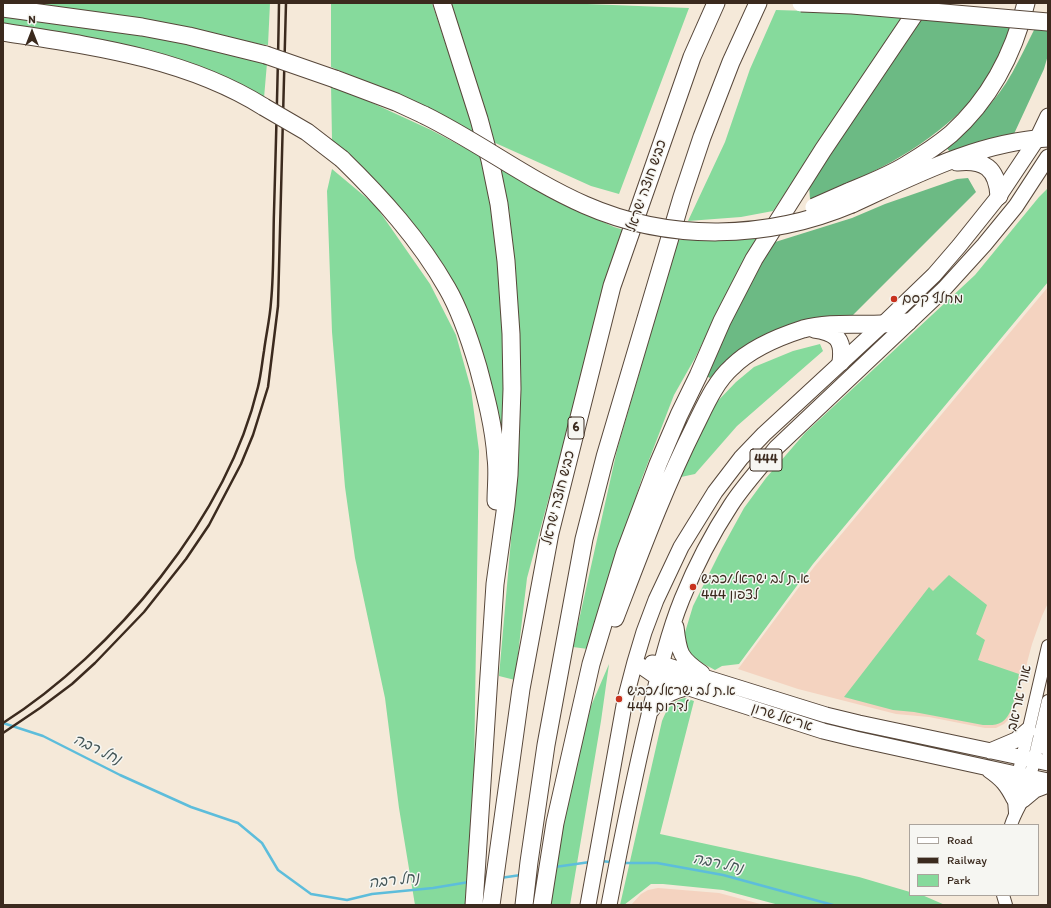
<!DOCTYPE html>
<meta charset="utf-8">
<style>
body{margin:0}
#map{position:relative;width:1051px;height:908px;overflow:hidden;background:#f5e9d9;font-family:Itim,sans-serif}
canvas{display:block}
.frame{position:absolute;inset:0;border:4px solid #3b2a1e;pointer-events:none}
.legend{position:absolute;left:909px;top:824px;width:130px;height:72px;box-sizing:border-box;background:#f6f6f2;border:1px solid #aba49d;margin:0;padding:5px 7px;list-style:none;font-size:12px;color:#3b2a1e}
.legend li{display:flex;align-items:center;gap:8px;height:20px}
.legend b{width:20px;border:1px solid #aba49d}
.north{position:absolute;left:12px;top:12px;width:40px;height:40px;-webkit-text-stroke:3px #f6f6f2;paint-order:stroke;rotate:0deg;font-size:11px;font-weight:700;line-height:16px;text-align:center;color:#3b2a1e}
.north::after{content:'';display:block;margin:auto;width:14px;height:18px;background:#3b2a1e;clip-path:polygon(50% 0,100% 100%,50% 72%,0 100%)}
</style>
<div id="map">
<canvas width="1051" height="908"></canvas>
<div class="frame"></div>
<ul class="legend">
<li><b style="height:5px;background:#fff"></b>Road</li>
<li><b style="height:5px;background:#3b2a1e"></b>Railway</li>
<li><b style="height:11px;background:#86da9c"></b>Park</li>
</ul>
<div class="north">N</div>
</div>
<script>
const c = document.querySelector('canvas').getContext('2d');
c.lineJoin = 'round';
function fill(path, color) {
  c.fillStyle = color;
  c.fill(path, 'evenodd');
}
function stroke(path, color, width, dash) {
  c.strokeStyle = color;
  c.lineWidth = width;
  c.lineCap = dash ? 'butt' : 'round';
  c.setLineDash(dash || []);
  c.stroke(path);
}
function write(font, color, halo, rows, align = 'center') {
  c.font = font + ' Itim,"Playpen Sans Hebrew",sans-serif';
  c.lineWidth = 3;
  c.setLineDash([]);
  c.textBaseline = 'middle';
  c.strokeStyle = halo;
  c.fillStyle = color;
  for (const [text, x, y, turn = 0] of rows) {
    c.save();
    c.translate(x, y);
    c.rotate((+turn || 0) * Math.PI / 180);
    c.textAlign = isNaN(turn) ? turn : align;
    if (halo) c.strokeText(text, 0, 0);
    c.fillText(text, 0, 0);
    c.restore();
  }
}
fill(new Path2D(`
 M 1048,287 L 1048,603 L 1042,616 L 1032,644 L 1015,708 L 1012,716 L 1004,724 L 996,728 L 985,728 L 929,717 L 896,714 L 798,689 L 738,669 L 814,567 Z
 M 658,888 L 719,893 L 764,905 L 631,905 L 641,894 L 648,890 Z`), '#f4d3c0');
fill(new Path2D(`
 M 9,3 L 270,3 L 268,45 L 237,42 Z
 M 331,3 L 432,3 L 476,136 L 371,84 L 331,67 Z
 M 447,3 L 562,3 L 689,8 L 619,194 L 591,186 L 491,141 Z
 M 776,10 L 907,14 L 773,211 L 741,217 L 688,221 L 725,142 L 750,69 Z
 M 3,16 L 179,40 L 267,63 L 264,98 L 3,26 Z
 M 331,84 L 431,130 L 482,157 L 489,195 L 501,276 L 507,433 L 498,433 L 479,345 L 358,165 L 332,140 Z
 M 498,167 L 590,216 L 614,227 L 624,230 L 592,339 L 527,578 L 515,680 L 499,676 L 516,483 L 514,261 L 509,209 Z
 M 332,169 L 375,205 L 430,284 L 456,335 L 471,389 L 479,451 L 474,771 L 465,905 L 415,905 L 399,808 L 385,698 L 355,558 L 345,487 L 332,332 L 327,191 Z
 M 1048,188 L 1048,282 L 813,564 L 739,664 L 722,666 L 715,670 L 689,656 L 683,639 L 693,606 L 722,548 L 744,508 L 766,478 L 805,433 L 975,275 L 1039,197 Z
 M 762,238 L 717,313 L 695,358 L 674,395 L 642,478 L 588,649 L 573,647 L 617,450 L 678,240 Z
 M 820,344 L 823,351 L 737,426 L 695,474 L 681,477 L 698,435 L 712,407 L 736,382 L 754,367 L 793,351 Z
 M 949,575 L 987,605 L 976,634 L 985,640 L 978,660 L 1019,674 C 1016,688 1015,713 1002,722 C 996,726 989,725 983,725 L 914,712 L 893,710 L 844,697 L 929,587 L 933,591 Z
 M 609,664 L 601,721 L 570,905 L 550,905 L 558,843 L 573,772 L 591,706 Z
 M 685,698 L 694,701 L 660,834 L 859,877 L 910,892 L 910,895 L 922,895 L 945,905 L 779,905 L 723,890 L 663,884 L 651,884 L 624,905 L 620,905 L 662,721 C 667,709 671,701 685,698 Z`), '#86da9c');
fill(new Path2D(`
 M 922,16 L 1014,27 C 1004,50 992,73 978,93 C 974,99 968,104 963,109 C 921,151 865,178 810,199 L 809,185 Z
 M 1048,29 L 1048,55 L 1044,69 L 1013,136 L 951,153 L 944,145 C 957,134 972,123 984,111 C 1007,88 1020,58 1034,30 Z
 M 968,178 L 976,192 L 847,321 L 727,362 L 710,378 L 703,374 L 772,243 L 852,218 L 885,204 L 957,179 Z`), '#6cba84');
stroke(new Path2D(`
 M 3,723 L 43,736 L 120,775 L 191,807 L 238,823 L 262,843 L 278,870 L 311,894 L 347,900 L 372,894 L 433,888 L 469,882
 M 600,861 L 611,862
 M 622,863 L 657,863 L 723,875 L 833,905
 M 555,867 L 590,862
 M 500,878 L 521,875`), '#5dbddb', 2.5);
const minor = new Path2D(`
 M 1015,813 L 1014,799 L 1018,775 L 1048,646
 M 1011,825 C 1015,812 1022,803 1027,790 L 1048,701
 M 1003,895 L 1006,905`);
const major = new Path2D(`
 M 676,627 C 679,653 680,658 702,673
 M 635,662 L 658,678 L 823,731 L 856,739 L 1048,781
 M 652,663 L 662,664 L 826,715 L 859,723 L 1048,763
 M 651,711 C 660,696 673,691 689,687
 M 1041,733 L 1048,749
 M 990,751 L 1016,740 L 1028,730
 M 989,770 C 1002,779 1007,785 1014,799
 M 1023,800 L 1035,790 L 1048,785
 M 588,905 L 625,700 L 635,662 L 644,632 L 656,600 L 681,547 L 715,492 L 741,458 L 764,434 L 883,324 L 934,275 L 959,246 L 999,196 L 1037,139 L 1048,116
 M 609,905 C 621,842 634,778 649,715 C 658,677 667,636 682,599 C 695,567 712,534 731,505 C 744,485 761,467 776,448 L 944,289 L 984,245 L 1016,206 L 1048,157`);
const highway = new Path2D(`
 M 442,3 L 479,119 L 490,160 L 499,204 L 506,261 L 511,334 L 512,389 L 509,475 L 506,505 L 495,584 L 474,905
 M 3,8 L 142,27 L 189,36 L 266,55
 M 3,32 C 92,46 186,58 264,107
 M 335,79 L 396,102 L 424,115
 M 342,159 C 382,198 419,239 447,288 C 461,312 470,340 478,367 C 486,397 494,427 496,458 C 498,472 496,487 496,501
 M 957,162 C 984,159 997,168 999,196
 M 848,192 C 867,184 888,176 906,165 C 921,156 938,145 951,134 C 990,99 1014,53 1026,3
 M 852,204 C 915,175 978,142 1048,138
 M 814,329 C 836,332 844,339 841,362
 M 615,618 C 640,553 664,488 695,426 C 705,406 715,382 732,367 C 751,348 778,337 803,329 C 828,322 855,325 881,324 C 890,324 899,322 908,322
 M 491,905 L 521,689 L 550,533 L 612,286 L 692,57 L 716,3
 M 524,905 L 529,862 L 546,745 L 584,539 L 605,457 L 682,197 L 702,137 L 731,62 L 758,3
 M 542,905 L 555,823 L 591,664 L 625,552 L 658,464 L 679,415 L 698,376 L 722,321 L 754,259 L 823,150 L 922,3`);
stroke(minor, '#57473a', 14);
stroke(major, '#57473a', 17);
stroke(highway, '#57473a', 19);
stroke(minor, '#fff', 12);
stroke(major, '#fff', 15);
stroke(highway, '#fff', 17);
stroke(new Path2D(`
 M 3,723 C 114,652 227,517 258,387 C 261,375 262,363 264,351 C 266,335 270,318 271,302 C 274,272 273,242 274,212 C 276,142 278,73 279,3
 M 3,733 L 40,708 L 72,684 L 95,663 L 144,612 L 186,559 L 209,525 L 241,464 L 253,435 L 268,387 L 278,306 L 286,3`), '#3b2a1e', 2.5);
const highwayBridge = new Path2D(`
 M 801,3 L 852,5 L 1048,22
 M 266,55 L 335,79
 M 264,107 L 307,132 L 342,159
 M 424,115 C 479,142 528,180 585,205 C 669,242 767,240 852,204
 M 814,207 L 848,192`);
stroke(highwayBridge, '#57473a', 19, []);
stroke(highwayBridge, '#fff', 17);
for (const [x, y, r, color] of [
 [894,299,4,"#c8321e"],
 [693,587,4,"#c8321e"],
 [619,699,4,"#c8321e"]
]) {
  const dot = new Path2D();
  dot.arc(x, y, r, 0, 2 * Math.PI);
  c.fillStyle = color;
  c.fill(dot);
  stroke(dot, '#f6f6f2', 1.5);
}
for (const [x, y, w] of [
 [576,428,16],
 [766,460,32]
]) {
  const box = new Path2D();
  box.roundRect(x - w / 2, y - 11, w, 22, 3);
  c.fillStyle = '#f6f6f2';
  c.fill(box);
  stroke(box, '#3b2a1e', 1);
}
write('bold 13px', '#3b2a1e', null, [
 ["6",576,428],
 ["444",766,460]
]);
write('14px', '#3b2a1e', '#f6f6f2', [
 ["כביש חוצה ישראל",647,186,-71],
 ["כביש חוצה ישראל",559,498,-76],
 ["אורי אריאב",1020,698,-77],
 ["אריאל שרון",782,718,18]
]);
write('14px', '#3b2a1e', '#f6f6f2', [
 ["מחלף קסם",902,299],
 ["א.ת לב ישראל/כביש",701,579],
 ["444 לצפון",701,595],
 ["א.ת לב ישראל/כביש",627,691],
 ["444 לדרום",627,707]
], 'left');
write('italic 15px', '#455657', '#f6f6f2', [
 ["נחל רבה",97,750,26],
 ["נחל רבה",718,864,12],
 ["נחל רבה",394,881,-6]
]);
</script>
